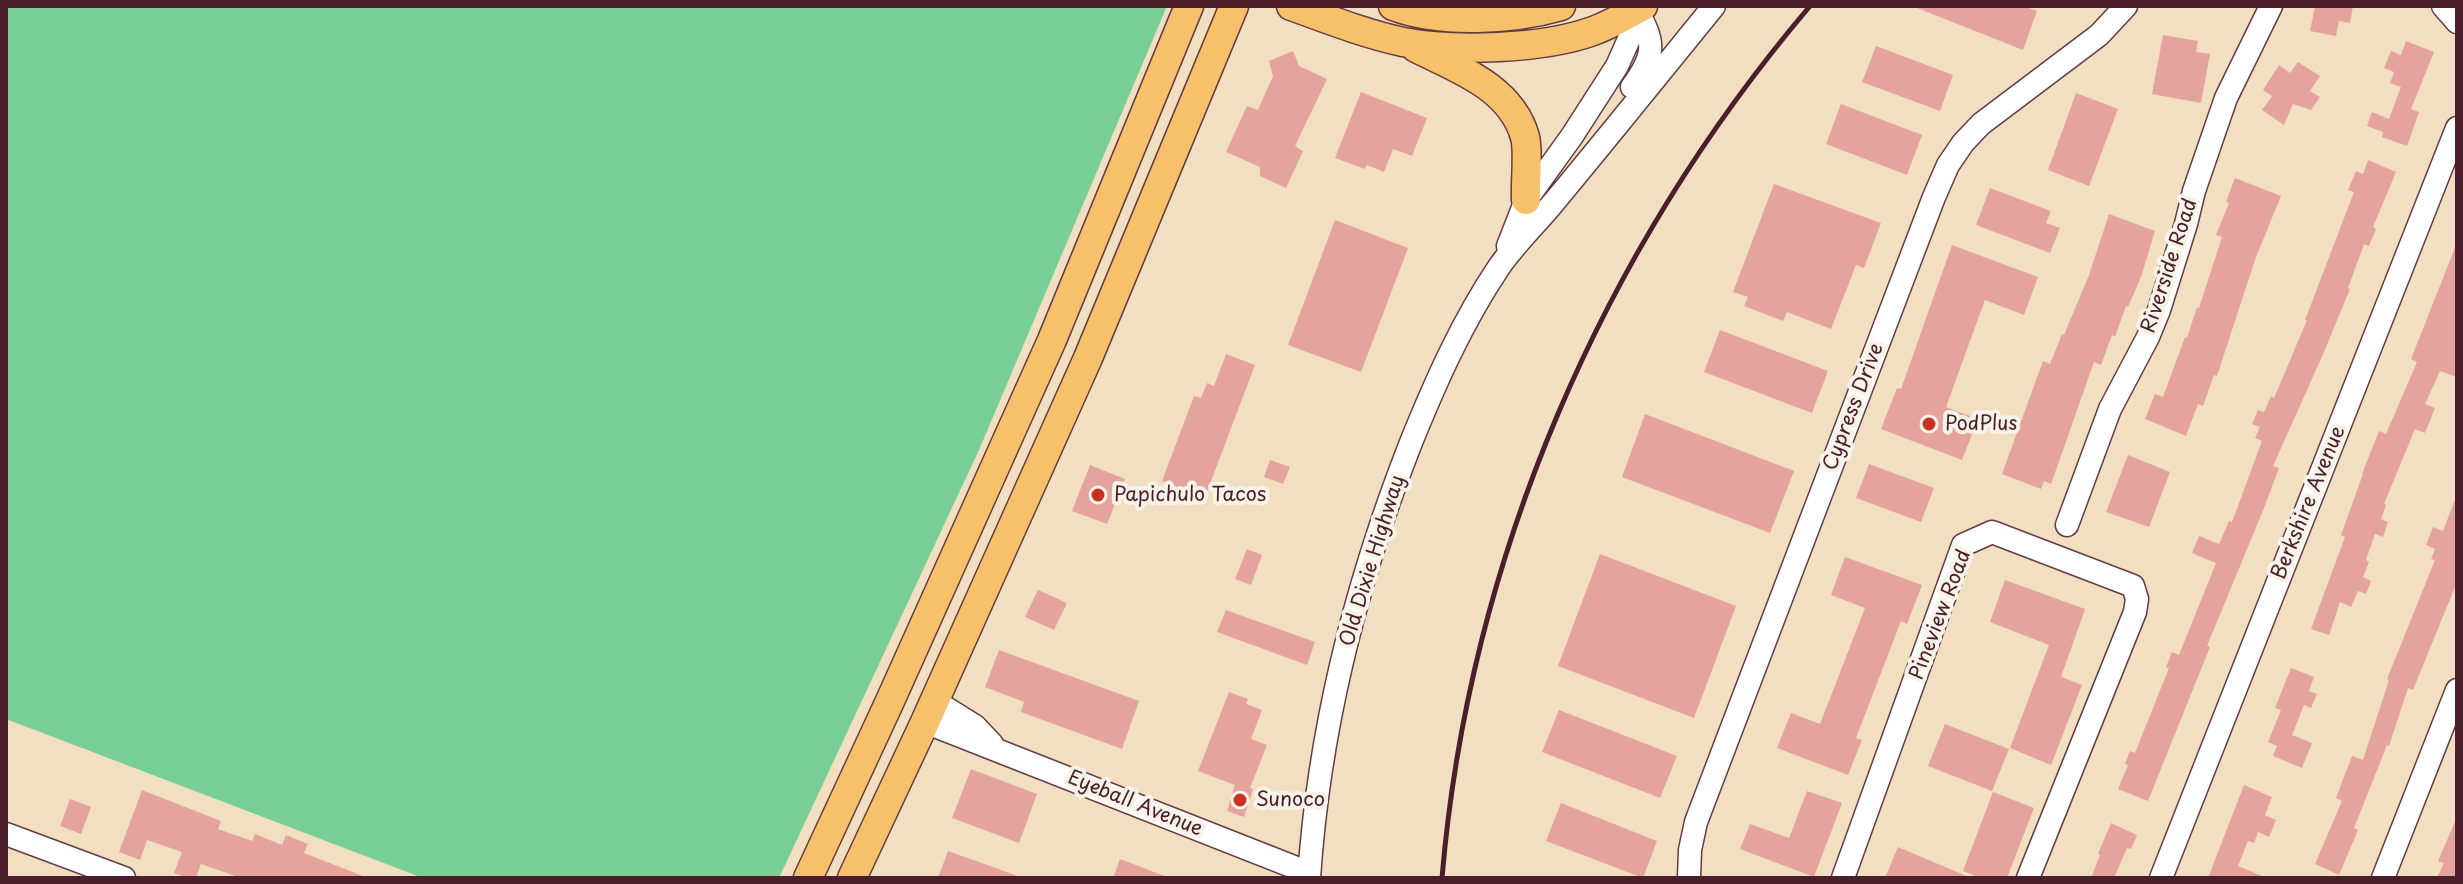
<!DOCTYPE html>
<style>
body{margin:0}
#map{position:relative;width:2463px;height:884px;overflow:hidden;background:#f2dec1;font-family:"Playpen Sans",sans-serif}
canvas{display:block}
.frame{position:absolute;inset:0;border:8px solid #4a1f2b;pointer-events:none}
</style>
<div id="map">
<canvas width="2463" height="884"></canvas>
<div class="frame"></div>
</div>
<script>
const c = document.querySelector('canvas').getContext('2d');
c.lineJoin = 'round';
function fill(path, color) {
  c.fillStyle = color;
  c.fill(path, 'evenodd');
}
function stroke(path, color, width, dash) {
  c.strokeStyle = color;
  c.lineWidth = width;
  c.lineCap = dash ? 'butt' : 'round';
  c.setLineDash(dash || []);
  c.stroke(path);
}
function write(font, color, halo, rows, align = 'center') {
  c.font = font + ' "Playpen Sans",sans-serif';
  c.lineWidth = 8;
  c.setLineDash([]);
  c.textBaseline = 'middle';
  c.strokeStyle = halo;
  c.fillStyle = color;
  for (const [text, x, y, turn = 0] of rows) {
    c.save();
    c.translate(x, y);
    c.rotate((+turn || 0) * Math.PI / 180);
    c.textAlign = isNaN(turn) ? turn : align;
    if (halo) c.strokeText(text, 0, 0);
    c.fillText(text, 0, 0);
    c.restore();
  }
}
fill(new Path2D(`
 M 6,6 L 1167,6 L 979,450 L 779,878 L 423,878 L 6,719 Z`), '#77cf95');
fill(new Path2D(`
 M 1912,6 L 2023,6 L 2037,11 L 2023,50 Z
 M 2315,6 L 2353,6 L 2350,23 L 2339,21 L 2336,36 L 2310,31 Z
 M 2163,35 L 2198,41 L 2196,52 L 2210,54 L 2201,103 L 2152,94 Z
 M 2406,41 L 2434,52 L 2411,109 L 2419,112 L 2407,146 L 2382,137 L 2383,132 L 2367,126 L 2372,112 L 2389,119 L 2401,87 L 2390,83 L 2394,72 L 2384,68 L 2391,51 L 2401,55 Z
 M 1876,46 L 1953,75 L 1940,111 L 1862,82 Z
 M 1293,51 L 1299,66 L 1327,79 L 1295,146 L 1303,151 L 1286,188 L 1260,176 L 1260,167 L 1226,152 L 1247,106 L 1258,110 L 1273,76 L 1269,61 Z
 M 2298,62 L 2320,76 L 2310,91 L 2320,97 L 2311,110 L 2293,104 L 2284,125 L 2262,110 L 2272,96 L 2263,90 L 2279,65 L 2290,73 Z
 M 1361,92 L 1427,118 L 1412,156 L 1393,149 L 1384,172 L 1367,165 L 1365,169 L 1335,158 Z
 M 2076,93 L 2118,109 L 2089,186 L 2048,170 Z
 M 1841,104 L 1922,135 L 1907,175 L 1826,144 Z
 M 2368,160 L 2396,172 L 2373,227 L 2376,229 L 2369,246 L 2364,244 L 2348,288 L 2350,289 L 2324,352 L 2273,466 L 2279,468 L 2264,508 L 2207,646 L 2210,647 L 2148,801 L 2118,789 L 2128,765 L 2125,764 L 2130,751 L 2135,753 L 2169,668 L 2166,667 L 2172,652 L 2179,655 L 2216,563 L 2192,553 L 2199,536 L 2219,544 L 2229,521 L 2232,522 L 2262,441 L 2255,438 L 2260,427 L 2252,424 L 2258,410 L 2264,412 L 2271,396 L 2274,398 L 2307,320 L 2305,320 L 2354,192 L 2348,190 L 2356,171 L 2363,174 Z
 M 2235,178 L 2281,196 L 2256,257 L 2217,376 L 2214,375 L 2203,406 L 2198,404 L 2186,436 L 2145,419 L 2155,394 L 2163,397 L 2185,337 L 2187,338 L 2197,307 L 2199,308 L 2222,237 L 2216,235 L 2229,203 L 2226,202 Z
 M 1774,184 L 1881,223 L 1864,268 L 1856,265 L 1831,329 L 1787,312 L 1783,321 L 1744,306 L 1748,297 L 1733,292 Z
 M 1990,188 L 2051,211 L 2046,223 L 2060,228 L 2050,253 L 1976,225 Z
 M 2109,214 L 2155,231 L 2141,277 L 2128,307 L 2126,306 L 2115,337 L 2112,335 L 2101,365 L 2094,362 L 2051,484 L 2044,481 L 2041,489 L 2002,474 L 2043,361 L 2050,364 L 2062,334 L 2064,335 L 2089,275 Z
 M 1335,220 L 1408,248 L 1361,372 L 1288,345 Z
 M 1952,245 L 2038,277 L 2024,315 L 1985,300 L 1946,407 L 1978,419 L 1962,460 L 1881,429 L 1897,388 L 1901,389 Z
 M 2456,245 L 2457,377 L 2440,371 L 2425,404 L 2435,408 L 2425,433 L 2415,429 L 2384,504 L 2386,505 L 2381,519 L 2388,522 L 2383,537 L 2375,534 L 2366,560 L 2369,562 L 2363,577 L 2371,581 L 2366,594 L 2358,591 L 2351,607 L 2340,602 L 2329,635 L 2311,629 L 2345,537 L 2341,535 L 2363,474 L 2362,474 L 2379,431 L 2386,434 L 2417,362 L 2411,359 Z
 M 1720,330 L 1828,371 L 1812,413 L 1704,372 Z
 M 1226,354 L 1255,365 L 1205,497 L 1162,481 L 1194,396 L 1201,398 L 1207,383 L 1214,386 Z
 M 1645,414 L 1794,471 L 1770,533 L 1622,477 Z
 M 2128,455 L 2170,472 L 2149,527 L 2106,512 Z
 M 1270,460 L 1290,467 L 1283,484 L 1264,477 Z
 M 1869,464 L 1934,488 L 1921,522 L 1856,498 Z
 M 1090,465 L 1125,479 L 1107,524 L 1072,511 Z
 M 2456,497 L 2457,582 L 2413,690 L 2408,688 L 2389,746 L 2387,745 L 2354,828 L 2358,830 L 2339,875 L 2315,864 L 2342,801 L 2336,798 L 2352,756 L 2363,760 L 2389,680 L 2387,679 L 2435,560 L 2431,559 L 2435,549 L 2426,545 L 2433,527 L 2443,531 Z
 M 1247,549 L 1262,555 L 1251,585 L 1235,579 Z
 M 1600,554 L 1736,606 L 1694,718 L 1558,666 Z
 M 1845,557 L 1922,585 L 1907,624 L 1901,621 L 1856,738 L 1862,740 L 1848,775 L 1777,748 L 1791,713 L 1820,724 L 1865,608 L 1831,595 Z
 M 2005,580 L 2085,609 L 2061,677 L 2082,685 L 2051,765 L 2010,748 L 2049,645 L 1990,622 Z
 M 1038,590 L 1067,603 L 1054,630 L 1025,617 Z
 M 1226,610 L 1315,642 L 1307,665 L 1217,632 Z
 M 999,650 L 1139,701 L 1122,749 L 1021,712 L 1024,702 L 985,687 Z
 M 2291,668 L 2314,677 L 2309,691 L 2317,694 L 2311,708 L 2304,705 L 2292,735 L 2312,743 L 2302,768 L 2273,756 L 2277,746 L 2268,742 L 2281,710 L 2275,708 Z
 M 1229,692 L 1248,699 L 1246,704 L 1262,710 L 1251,739 L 1267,745 L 1250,788 L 1253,789 L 1244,817 L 1227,811 L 1235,785 L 1198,771 Z
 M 1559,710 L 1677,756 L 1660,798 L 1542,752 Z
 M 1945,724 L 2009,749 L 1992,791 L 1928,766 Z
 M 971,769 L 1037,794 L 1019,843 L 952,818 Z
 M 2244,785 L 2272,797 L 2265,815 L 2276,820 L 2269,837 L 2258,832 L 2254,843 L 2248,841 L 2238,866 L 2267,878 L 2208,878 Z
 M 142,790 L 221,821 L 218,829 L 252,841 L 255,834 L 282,845 L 286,835 L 308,844 L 304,853 L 368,878 L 241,878 L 201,864 L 196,878 L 188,878 L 174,873 L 182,852 L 147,840 L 140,860 L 119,852 Z
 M 1807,791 L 1842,803 L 1814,877 L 1740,849 L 1750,824 L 1789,838 Z
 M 1993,792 L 2034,808 L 2007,878 L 1980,878 L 1963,871 Z
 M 70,799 L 91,807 L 81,834 L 60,826 Z
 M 1561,803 L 1657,841 L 1643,878 L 1546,841 Z
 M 2457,817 L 2457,878 L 2437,878 L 2444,863 L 2438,861 Z
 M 2111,823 L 2137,835 L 2131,849 L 2127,848 L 2114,878 L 2091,878 L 2100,855 L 2098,854 Z
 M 1898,847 L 1971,878 L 1885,878 Z
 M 948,851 L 1018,876 L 1017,878 L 938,878 Z
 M 1120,859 L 1167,877 L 1167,878 L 1113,878 Z`), '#e4a49d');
const minor = new Path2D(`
 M 2443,6 L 2457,22
 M 1632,87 C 1654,57 1657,42 1636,10
 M 1508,246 L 1526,200 L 1572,136 L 1617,66 L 1629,39 L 1636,10 L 1635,6
 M 2067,525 L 2110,409 L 2148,337 L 2159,310 L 2186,224 L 2194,191 L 2226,98 L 2271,6
 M 935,701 L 975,726 L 992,744
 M 925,722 L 1309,873
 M 6,834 L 124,878
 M 1309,878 C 1319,729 1356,583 1410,445 C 1435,383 1462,322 1499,267 C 1515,244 1536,224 1554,202 C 1608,137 1661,71 1714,6
 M 1689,878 L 1690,850 L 1696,822 L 1934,197 L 1948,165 L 1963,143 L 1981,124 L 2099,35 L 2126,6
 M 1843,878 L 1963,545 L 1992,532 L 2133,586 L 2137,599 L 2135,612 L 2028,878
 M 2161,878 L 2457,128
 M 2383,878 L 2457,690`);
const major = new Path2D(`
 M 1291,6 C 1328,19 1365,34 1403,42 C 1454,52 1544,49 1593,31 C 1610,25 1627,15 1643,6
 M 1393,6 C 1441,24 1512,20 1561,6
 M 1416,48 C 1458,69 1511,87 1525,137 C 1529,151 1525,184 1526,200
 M 808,878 L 890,701 L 1052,340 L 1189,6
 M 852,878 L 925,722 L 1088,358 L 1234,6`);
stroke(minor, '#633c42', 25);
stroke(major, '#633c42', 31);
stroke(minor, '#fff', 22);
stroke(major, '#f7c06b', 28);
stroke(new Path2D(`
 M 1442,878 C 1469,557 1602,251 1810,6`), '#4a1f2b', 5);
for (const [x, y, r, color] of [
 [1929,424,8,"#c8321e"],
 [1098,495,8,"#c8321e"],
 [1240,800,8,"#c8321e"]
]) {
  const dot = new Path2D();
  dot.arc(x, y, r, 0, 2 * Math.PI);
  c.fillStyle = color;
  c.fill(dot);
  stroke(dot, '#f7f3e8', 3);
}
write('20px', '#4a1f2b', '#f7f3e8', [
 ["Riverside Road",2170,266,-72],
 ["Cypress Drive",1854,407,-69],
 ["Berkshire Avenue",2309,503,-68],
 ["Old Dixie Highway",1373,561,-73],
 ["Pineview Road",1941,615,-69],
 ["Eyeball Avenue",1135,804,22]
]);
write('20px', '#4a1f2b', '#f7f3e8', [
 ["PodPlus",1945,424],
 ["Papichulo Tacos",1114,495],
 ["Sunoco",1256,800]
], 'left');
</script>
